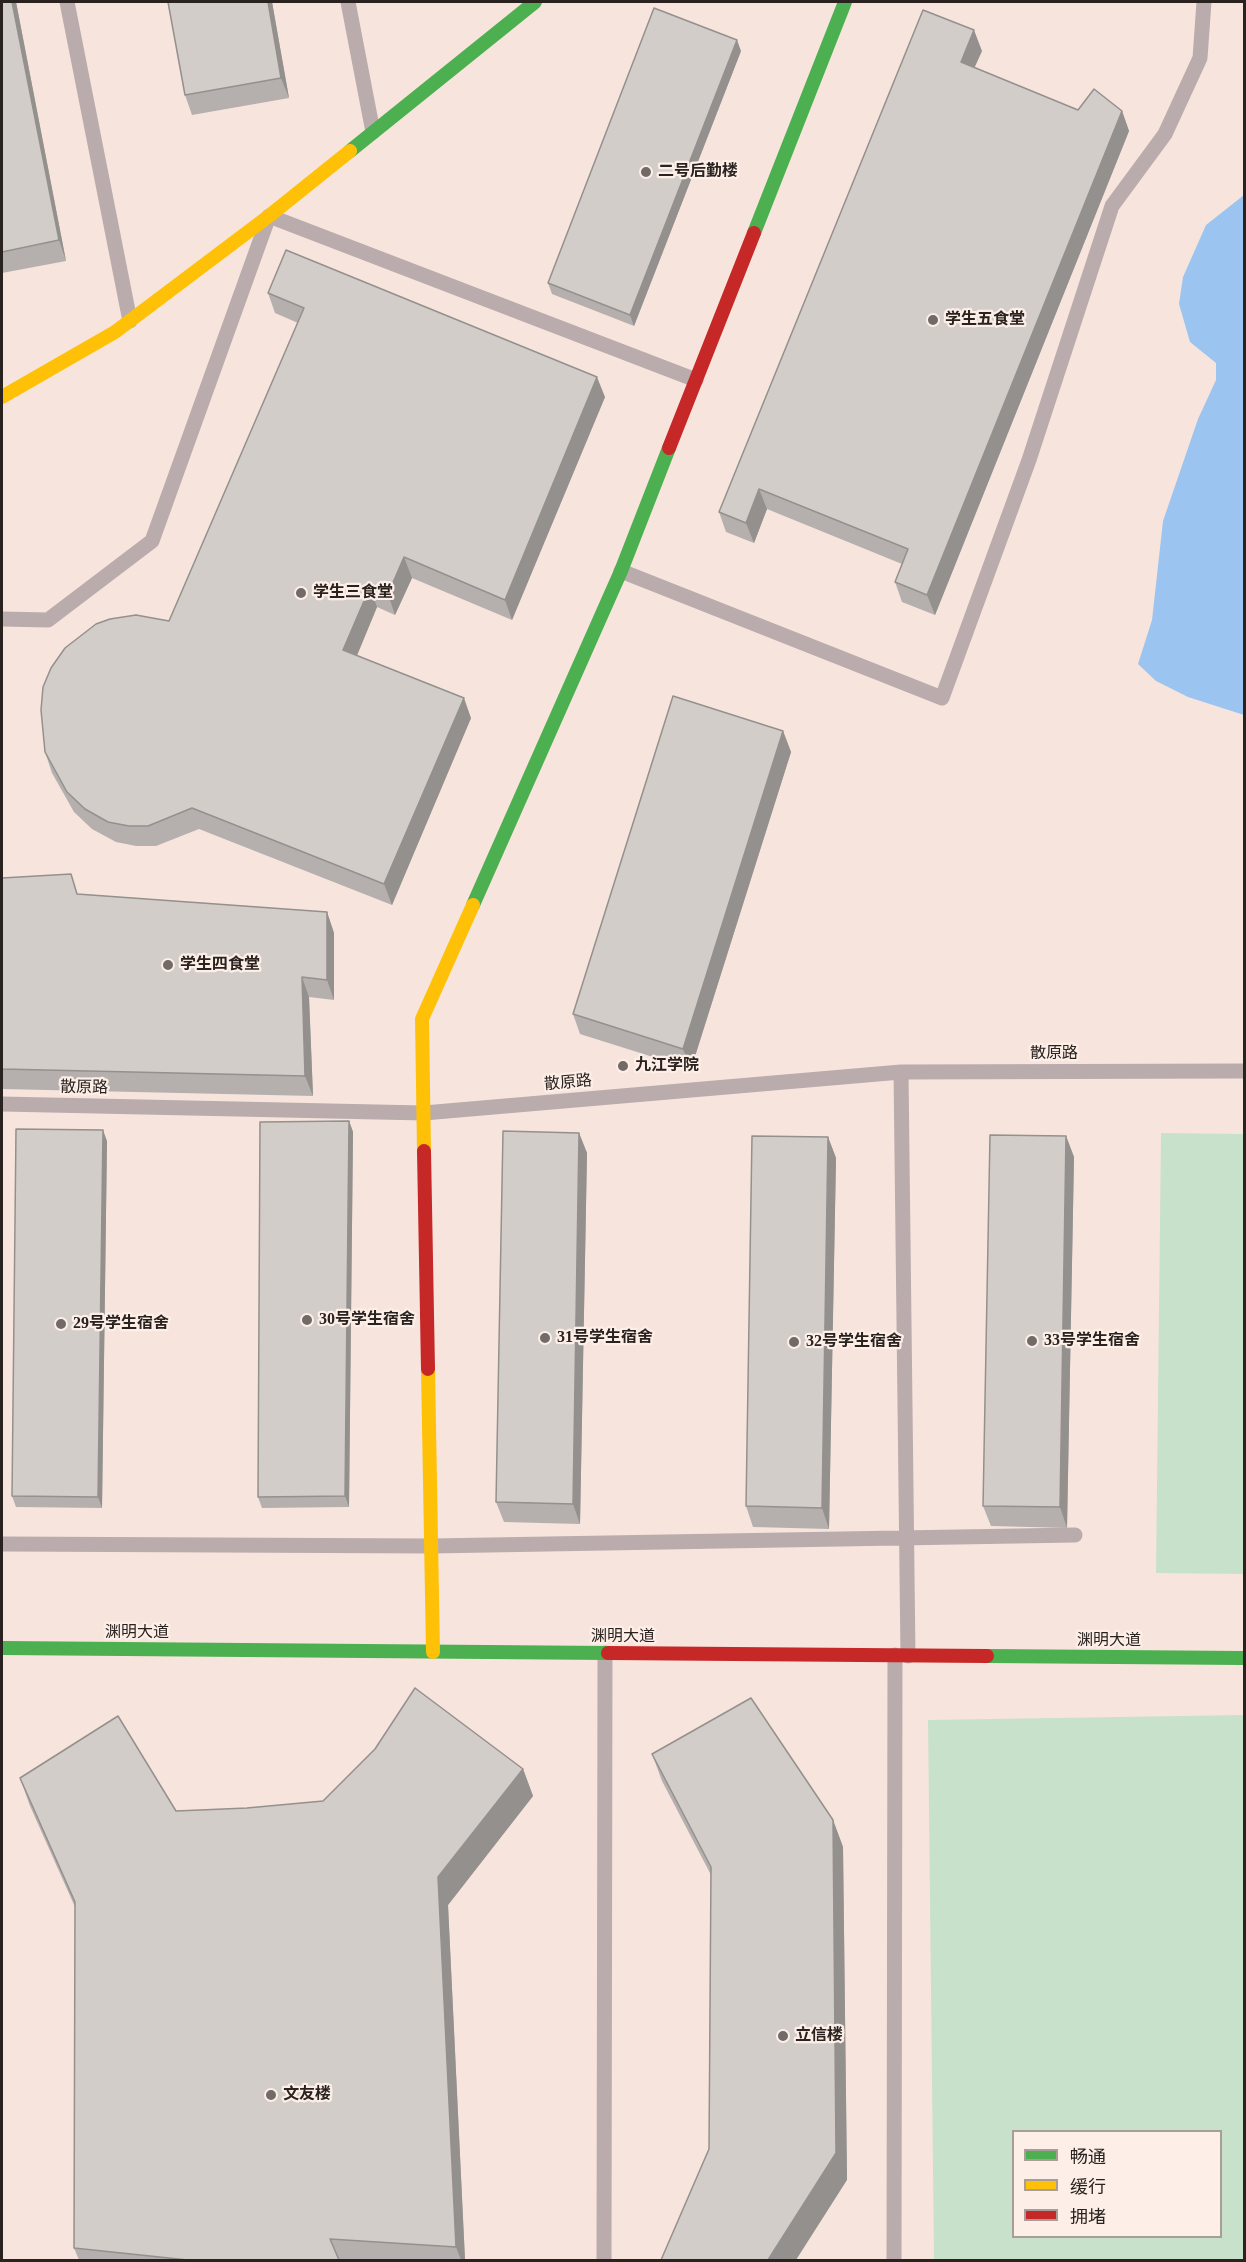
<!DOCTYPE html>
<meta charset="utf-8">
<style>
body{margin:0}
#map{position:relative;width:1246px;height:2262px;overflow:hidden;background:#f8f0ed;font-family:"Times New Roman","Noto Sans SC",serif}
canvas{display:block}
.frame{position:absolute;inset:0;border:3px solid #29221f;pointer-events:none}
.legend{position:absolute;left:1012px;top:2130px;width:210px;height:108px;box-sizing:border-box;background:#fdefe8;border:2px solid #a89d98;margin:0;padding:8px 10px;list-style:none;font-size:18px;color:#29221f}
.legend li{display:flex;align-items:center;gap:12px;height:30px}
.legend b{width:30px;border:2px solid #a89d98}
</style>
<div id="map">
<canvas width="1246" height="2262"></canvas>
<div class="frame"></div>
<ul class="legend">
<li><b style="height:8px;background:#4caf50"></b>畅通</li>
<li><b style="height:8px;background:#ffc107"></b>缓行</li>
<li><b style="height:8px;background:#c62828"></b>拥堵</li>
</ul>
</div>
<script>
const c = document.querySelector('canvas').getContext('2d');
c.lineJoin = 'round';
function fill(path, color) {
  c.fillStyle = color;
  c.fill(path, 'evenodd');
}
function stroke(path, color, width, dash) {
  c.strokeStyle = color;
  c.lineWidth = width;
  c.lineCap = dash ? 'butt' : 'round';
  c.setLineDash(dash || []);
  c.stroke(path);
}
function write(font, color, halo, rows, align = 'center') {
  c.font = font + ' "Times New Roman","Noto Sans SC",serif';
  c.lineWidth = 4.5;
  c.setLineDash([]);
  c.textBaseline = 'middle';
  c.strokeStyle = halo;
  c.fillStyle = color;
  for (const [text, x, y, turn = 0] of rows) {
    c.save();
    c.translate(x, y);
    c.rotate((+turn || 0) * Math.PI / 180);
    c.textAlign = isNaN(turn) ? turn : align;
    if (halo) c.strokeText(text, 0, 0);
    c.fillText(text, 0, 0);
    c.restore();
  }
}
fill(new Path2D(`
 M 2,2 L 1244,2 L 1244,2260 L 2,2260 ZM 1014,2132 L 1220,2132 L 1220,2236 L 1014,2236 Z`), '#f7e5dd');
fill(new Path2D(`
 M 1161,1133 L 1244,1134 L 1244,1574 L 1156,1573 Z
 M 1244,1715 L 1244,2260 L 934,2260 L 928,1720 ZM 1014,2132 L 1220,2132 L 1220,2236 L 1014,2236 Z`), '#c8e1ca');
fill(new Path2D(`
 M 1244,195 L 1244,715 L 1188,697 L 1156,681 L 1138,664 L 1152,620 L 1163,521 L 1198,419 L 1216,380 L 1216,363 L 1190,342 L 1179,304 L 1183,277 L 1206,225 Z`), '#9bc5f0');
stroke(new Path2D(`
 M 67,2 L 130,321
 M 348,2 L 373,132
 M 621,571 L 942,698 L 1029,460 L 1112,206 L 1165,134 L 1200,58 L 1204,2
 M 2,619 L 48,620 L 152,541 L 269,216 L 696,380
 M 901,1072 L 908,1656
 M 2,1104 L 424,1113 L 901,1072 L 1244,1071
 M 2,1544 L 431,1546 L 1075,1535
 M 604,2260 L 605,1653
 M 894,2260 L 895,1655`), '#baacad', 15);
stroke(new Path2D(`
 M 350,151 L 535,2
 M 754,233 L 845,2
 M 473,905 L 621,571 L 669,448
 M 2,1648 L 608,1653
 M 987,1656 L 1244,1658`), '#4caf50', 14);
stroke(new Path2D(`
 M 2,397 L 115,332 L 269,216 L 350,151
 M 424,1151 L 422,1019 L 473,905
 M 428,1369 L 433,1652`), '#ffc107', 14);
stroke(new Path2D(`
 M 669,448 L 754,233
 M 424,1151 L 428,1369
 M 608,1653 L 987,1656`), '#c62828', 14);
fill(new Path2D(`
 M 2,2 L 16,2 L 66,261 L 2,273 Z
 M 272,2 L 289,98 L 192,115 L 185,95 Z
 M 741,51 L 634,326 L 552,294 L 548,283 Z
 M 982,51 L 974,68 L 1078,110 L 1122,111 L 1129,131 L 935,615 L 902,602 L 895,582 L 902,564 L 767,509 L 754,543 L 726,532 L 719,512 Z
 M 268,293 L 605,397 L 512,620 L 412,578 L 395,615 L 377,607 L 357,655 L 471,718 L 392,905 L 199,829 L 156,846 L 136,846 L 116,842 L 92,829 L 74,812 L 52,773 L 45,752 L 169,621 L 298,323 L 275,313 Z
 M 783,731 L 791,752 L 691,1069 L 580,1034 L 573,1014 Z
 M 2,878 L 79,894 L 327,912 L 334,933 L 334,1000 L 309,997 L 313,1096 L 2,1089 Z
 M 349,1121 L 353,1132 L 349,1507 L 262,1508 L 258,1497 Z
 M 579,1133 L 587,1153 L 580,1524 L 504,1522 L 496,1502 Z
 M 1066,1136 L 1074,1157 L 1067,1528 L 991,1526 L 983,1506 Z
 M 828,1137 L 836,1158 L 829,1529 L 753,1527 L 746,1506 Z
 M 107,1141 L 102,1508 L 16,1507 L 12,1496 Z
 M 652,1754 L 833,1820 L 843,1847 L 847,2180 L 709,2149 L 711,1875 L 662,1781 Z
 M 523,1769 L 533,1796 L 448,1905 L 465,2260 L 79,2260 L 74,2248 L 75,1907 L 30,1806 L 20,1778 L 176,1811 L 247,1808 L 323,1801 Z`), '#b5b0ae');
fill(new Path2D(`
 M 12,2 L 16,2 L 66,261 L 59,240 Z
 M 268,2 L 272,2 L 289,98 L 281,78 Z
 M 974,30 L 982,51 L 968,82 L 961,62 Z
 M 737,40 L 741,51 L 634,326 L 630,315 Z
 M 1122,111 L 1129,131 L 935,615 L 927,595 Z
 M 597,377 L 605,397 L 512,620 L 505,600 Z
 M 759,489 L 767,509 L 754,543 L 746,523 Z
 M 404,557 L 412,578 L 395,615 L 388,594 Z
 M 370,587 L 377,607 L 351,670 L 343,650 Z
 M 464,698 L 471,718 L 392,905 L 384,884 Z
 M 783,731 L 791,752 L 691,1069 L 683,1049 Z
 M 327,912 L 334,933 L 334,1000 L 327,980 Z
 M 302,977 L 309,997 L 313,1096 L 305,1076 Z
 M 349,1121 L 353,1132 L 349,1507 L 345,1496 Z
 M 103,1130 L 107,1141 L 102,1508 L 98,1497 Z
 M 579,1133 L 587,1153 L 580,1524 L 573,1504 Z
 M 1066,1136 L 1074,1157 L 1067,1528 L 1060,1507 Z
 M 828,1137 L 836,1158 L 829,1529 L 822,1508 Z
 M 523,1769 L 533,1796 L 448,1905 L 465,2260 L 461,2260 L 456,2247 L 438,1877 Z
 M 833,1820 L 843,1847 L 847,2180 L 796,2260 L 768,2260 Z`), '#94908d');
const building = new Path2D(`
 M 2,2 L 12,2 L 59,240 L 2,252 Z
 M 168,2 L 268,2 L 281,78 L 185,95 Z
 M 654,8 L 737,40 L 630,315 L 548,283 Z
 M 923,10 L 974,30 L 961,62 L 1078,110 L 1094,89 L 1122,111 L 927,595 L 895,582 L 908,549 L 759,489 L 746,523 L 719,512 Z
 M 286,250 L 597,377 L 505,600 L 404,557 L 388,594 L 370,587 L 343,650 L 464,698 L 384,884 L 192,808 L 148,826 L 129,826 L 108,822 L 85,809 L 67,792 L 45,752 L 41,710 L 43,687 L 51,668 L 65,648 L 96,624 L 110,619 L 136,615 L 169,621 L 304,308 L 268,293 Z
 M 673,696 L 783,731 L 683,1049 L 573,1014 Z
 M 71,874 L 77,894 L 327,912 L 327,980 L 302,977 L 305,1076 L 2,1069 L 2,878 Z
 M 349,1121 L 345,1496 L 258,1497 L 260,1122 Z
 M 16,1129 L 103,1130 L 98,1497 L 12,1496 Z
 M 503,1131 L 579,1133 L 573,1504 L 496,1502 Z
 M 990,1135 L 1066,1136 L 1060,1507 L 983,1506 Z
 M 752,1136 L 828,1137 L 822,1508 L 746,1506 Z
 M 415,1688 L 523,1769 L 438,1877 L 456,2247 L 330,2239 L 339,2260 L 188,2260 L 74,2248 L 75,1902 L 20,1778 L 118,1716 L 176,1811 L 247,1808 L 323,1801 L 375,1749 Z
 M 751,1698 L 833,1820 L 836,2153 L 768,2260 L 661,2260 L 709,2149 L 711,1867 L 652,1754 Z`);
fill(building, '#d3cdca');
stroke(building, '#94908d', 1.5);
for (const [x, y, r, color] of [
 [646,172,6,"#716a67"],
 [933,320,6,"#716a67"],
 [301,593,6,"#716a67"],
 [168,965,6,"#716a67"],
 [623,1066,6,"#716a67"],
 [307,1320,6,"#716a67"],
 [61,1324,6,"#716a67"],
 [545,1338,6,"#716a67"],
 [1032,1341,6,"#716a67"],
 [794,1342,6,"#716a67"],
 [783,2036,6,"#716a67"],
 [271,2095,6,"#716a67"]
]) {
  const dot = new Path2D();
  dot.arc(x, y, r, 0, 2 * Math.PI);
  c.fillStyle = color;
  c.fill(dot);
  stroke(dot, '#fdefe8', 2);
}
write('bold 16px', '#29221f', '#fdefe8', [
 ["二号后勤楼",658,172],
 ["学生五食堂",945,320],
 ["学生三食堂",313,593],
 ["学生四食堂",180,965],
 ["九江学院",635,1066],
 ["30号学生宿舍",319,1320],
 ["29号学生宿舍",73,1324],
 ["31号学生宿舍",557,1338],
 ["33号学生宿舍",1044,1341],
 ["32号学生宿舍",806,1342],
 ["立信楼",795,2036],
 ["文友楼",283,2095]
], 'left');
write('16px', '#29221f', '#fdefe8', [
 ["散原路",1054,1054],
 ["散原路",568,1083,-5],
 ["散原路",84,1088,1],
 ["渊明大道",137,1633],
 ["渊明大道",623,1637],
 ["渊明大道",1109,1641]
]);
</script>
